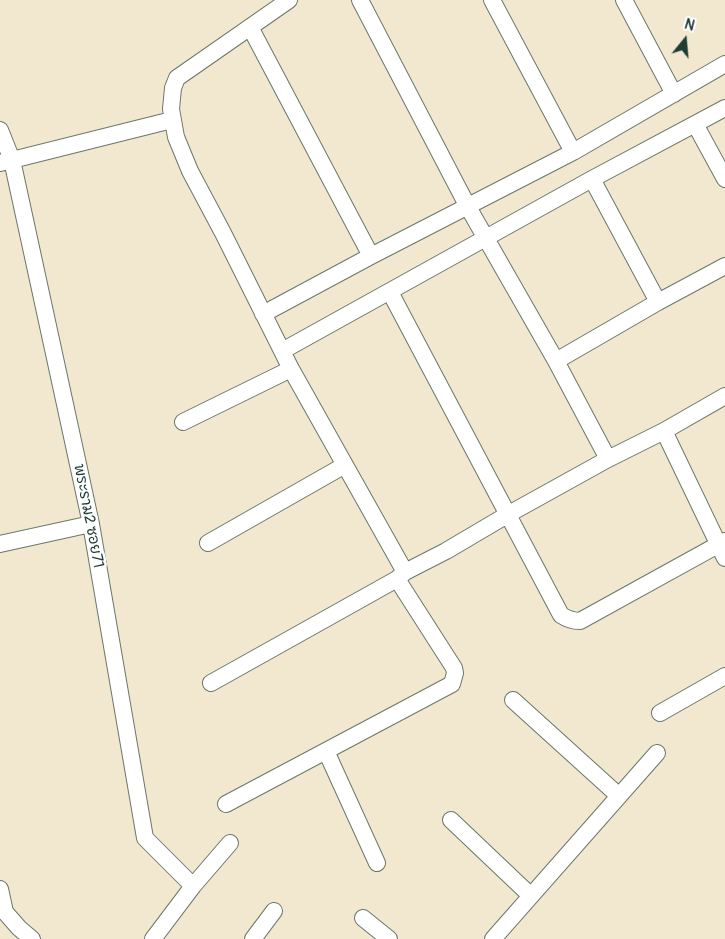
<!DOCTYPE html>
<meta charset="utf-8">
<style>
body{margin:0}
#map{position:relative;width:725px;height:939px;overflow:hidden;background:#f2e7cf;font-family:Pangolin,sans-serif}
canvas{display:block}
.north{position:absolute;left:660px;top:15px;width:50px;height:50px;-webkit-text-stroke:4px #fff;paint-order:stroke;rotate:17deg;font-size:14px;font-weight:700;line-height:20px;text-align:center;color:#1f3d34}
.north::after{content:'';display:block;margin:auto;width:18px;height:22px;background:#1f3d34;clip-path:polygon(50% 0,100% 100%,50% 72%,0 100%)}
</style>
<div id="map">
<canvas width="725" height="939"></canvas>
<div class="north">N</div>
</div>
<script>
const c = document.querySelector('canvas').getContext('2d');
c.lineJoin = 'round';
function stroke(path, color, width, dash) {
  c.strokeStyle = color;
  c.lineWidth = width;
  c.lineCap = dash ? 'butt' : 'round';
  c.setLineDash(dash || []);
  c.stroke(path);
}
function write(font, color, halo, rows, align = 'center') {
  c.font = font + ' Pangolin,"Playpen Sans Thai",sans-serif';
  c.lineWidth = 5;
  c.setLineDash([]);
  c.textBaseline = 'middle';
  c.strokeStyle = halo;
  c.fillStyle = color;
  for (const [text, x, y, turn = 0] of rows) {
    c.save();
    c.translate(x, y);
    c.rotate((+turn || 0) * Math.PI / 180);
    c.textAlign = isNaN(turn) ? turn : align;
    if (halo) c.strokeText(text, 0, 0);
    c.fillText(text, 0, 0);
    c.restore();
  }
}
const minor = new Path2D(`
 M 289,0 L 177,78 L 173,88 L 171,109 L 176,137 L 190,171 L 223,233 L 291,369 L 405,572
 M 360,0 L 468,207 L 556,361 L 608,459
 M 492,0 L 573,152
 M 624,0 L 674,94
 M 250,27 L 371,256
 M 695,124 L 725,179
 M 0,130 L 12,160 L 91,524 L 145,838 L 193,886
 M 0,163 L 172,120
 M 390,292 L 561,615 C 567,619 573,621 580,621 L 725,541
 M 658,302 L 725,266
 M 263,314 L 371,256 L 573,152 L 725,64
 M 282,351 L 592,179 L 725,108
 M 556,361 L 658,302 L 592,179
 M 183,422 L 291,369
 M 664,431 L 725,558
 M 208,543 L 345,465
 M 0,544 L 91,524
 M 211,683 L 397,579 L 405,572 L 446,551 L 507,515 L 608,459 L 664,431 L 725,396
 M 513,700 L 619,796
 M 660,713 L 725,676
 M 326,751 L 377,863
 M 226,804 L 452,684 L 455,673 L 454,668 L 397,579
 M 451,820 L 531,896
 M 0,889 L 5,912 L 19,928 L 32,939
 M 363,918 L 389,939
 M 153,939 L 193,886 L 230,843
 M 253,939 L 274,911
 M 493,939 L 657,753`);
stroke(minor, '#69786a', 18);
stroke(minor, '#fff', 16);
write('15px', '#1f3d34', '#fff', [
 ["พระราม2 ซอย71",88,516,79]
]);
</script>
